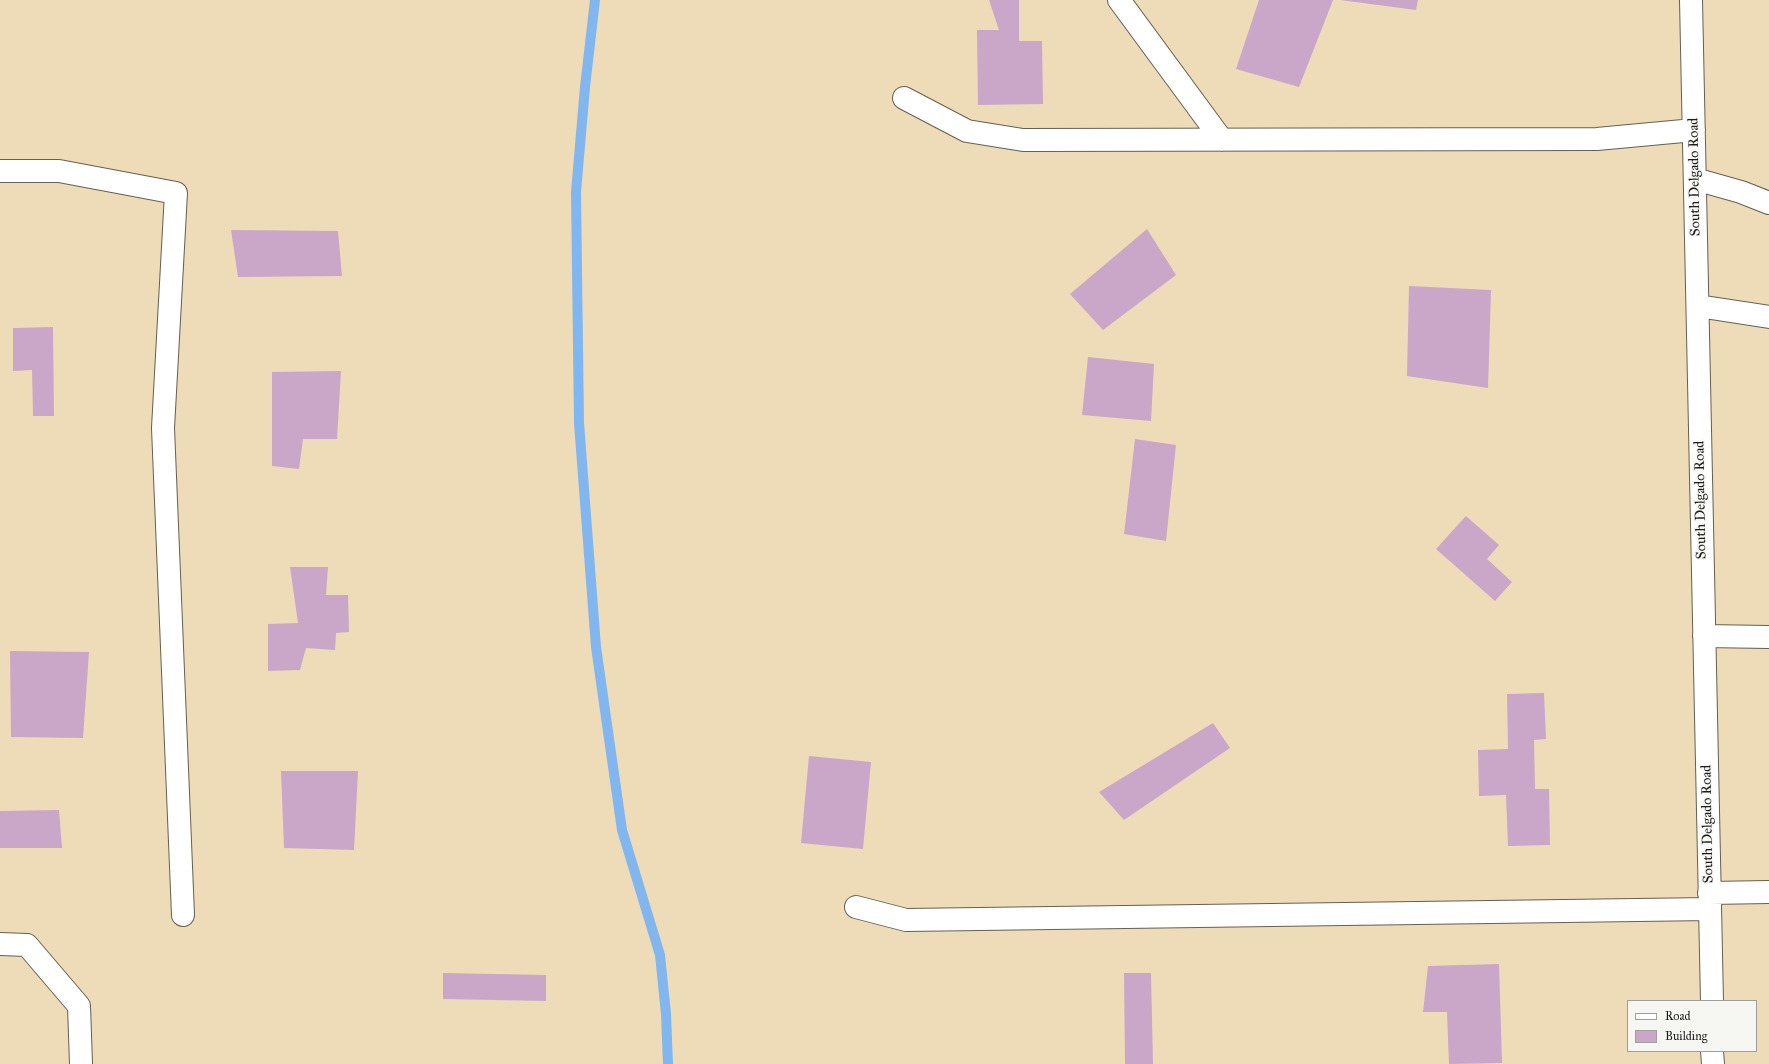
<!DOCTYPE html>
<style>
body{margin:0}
#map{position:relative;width:1769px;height:1064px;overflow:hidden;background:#eedcb9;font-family:"IM FELL Great Primer",serif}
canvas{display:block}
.legend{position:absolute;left:1627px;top:1000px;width:130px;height:52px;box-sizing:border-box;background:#f6f6f2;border:1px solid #9f9f9c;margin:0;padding:5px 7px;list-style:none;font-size:12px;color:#1c1c1c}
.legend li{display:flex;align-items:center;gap:8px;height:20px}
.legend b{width:20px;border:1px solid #9f9f9c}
</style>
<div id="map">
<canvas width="1769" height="1064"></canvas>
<ul class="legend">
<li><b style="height:5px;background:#fff"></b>Road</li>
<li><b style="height:11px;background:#caa6c8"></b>Building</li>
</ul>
</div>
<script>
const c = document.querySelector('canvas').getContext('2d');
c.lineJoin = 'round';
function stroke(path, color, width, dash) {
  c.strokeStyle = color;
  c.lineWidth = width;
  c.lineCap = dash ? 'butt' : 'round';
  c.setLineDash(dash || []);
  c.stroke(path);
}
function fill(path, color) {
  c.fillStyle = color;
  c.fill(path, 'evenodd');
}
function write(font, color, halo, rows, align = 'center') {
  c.font = font + ' "IM FELL Great Primer",serif';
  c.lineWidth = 3;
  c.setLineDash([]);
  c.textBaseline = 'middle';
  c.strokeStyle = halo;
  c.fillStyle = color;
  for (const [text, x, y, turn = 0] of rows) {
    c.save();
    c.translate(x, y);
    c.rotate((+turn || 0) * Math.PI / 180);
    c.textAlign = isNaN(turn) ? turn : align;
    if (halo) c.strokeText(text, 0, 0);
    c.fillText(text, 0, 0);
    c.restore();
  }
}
stroke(new Path2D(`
 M 595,0 L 585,87 L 576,192 L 579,423 L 596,647 L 622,830 L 660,955 L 666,1014 L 668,1064`), '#81b6ef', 10);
fill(new Path2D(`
 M 989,0 L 1019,0 L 1019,41 L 1042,41 L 1043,104 L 978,105 L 977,30 L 999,30 Z
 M 1259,0 L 1333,0 L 1299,87 L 1236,69 Z
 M 1340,0 L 1418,0 L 1416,10 Z
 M 1147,229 L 1176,275 L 1103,330 L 1070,294 Z
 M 231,230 L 338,231 L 342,276 L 238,277 Z
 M 1409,286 L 1491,290 L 1488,388 L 1407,376 Z
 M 53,327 L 54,416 L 33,416 L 32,370 L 13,371 L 13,328 Z
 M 1088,357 L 1154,364 L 1151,421 L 1082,415 Z
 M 341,371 L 337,439 L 303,439 L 299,469 L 272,466 L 272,372 Z
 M 1135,439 L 1176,445 L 1166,541 L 1124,534 Z
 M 1466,516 L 1499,545 L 1487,559 L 1512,582 L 1495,601 L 1436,549 Z
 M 290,567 L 328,567 L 326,595 L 348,595 L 349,632 L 336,633 L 335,650 L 306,648 L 300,670 L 268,671 L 268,624 L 298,623 Z
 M 10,651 L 89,652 L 83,738 L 11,737 Z
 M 1544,693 L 1546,739 L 1534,740 L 1535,789 L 1549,789 L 1550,845 L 1508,846 L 1506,795 L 1479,796 L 1478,750 L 1508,749 L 1507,694 Z
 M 1213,723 L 1230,748 L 1124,820 L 1099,792 Z
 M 809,756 L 871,762 L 863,849 L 801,843 Z
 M 281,771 L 358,771 L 354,850 L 284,848 Z
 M 59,810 L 62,848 L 0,848 L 0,811 Z
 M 1499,964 L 1502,1063 L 1449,1064 L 1447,1012 L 1423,1012 L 1428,966 Z
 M 443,973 L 546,975 L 546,1001 L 443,999 Z
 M 1124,973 L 1151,973 L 1153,1064 L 1125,1064 Z`), '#caa6c8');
const minor = new Path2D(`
 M 1119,0 L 1222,140
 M 1691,0 L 1712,1001
 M 904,98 L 967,131 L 1023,140 L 1597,139 L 1694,130
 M 0,171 L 59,171 L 176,193 L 163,428 L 183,915
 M 1695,179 L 1741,192 L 1769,203
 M 1698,306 L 1769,317
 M 1704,636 L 1769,637
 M 1709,893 L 1769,892
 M 856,907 L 906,920 L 1710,909
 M 0,944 L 27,945 L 79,1006 L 81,1064
 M 1712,1051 L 1713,1064`);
stroke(minor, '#665f53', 24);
stroke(minor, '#fff', 22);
write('14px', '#1c1c1c', '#f6f6f2', [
 ["South Delgado Road",1695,177,-91],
 ["South Delgado Road",1701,500,-91],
 ["South Delgado Road",1708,824,-91]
]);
</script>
